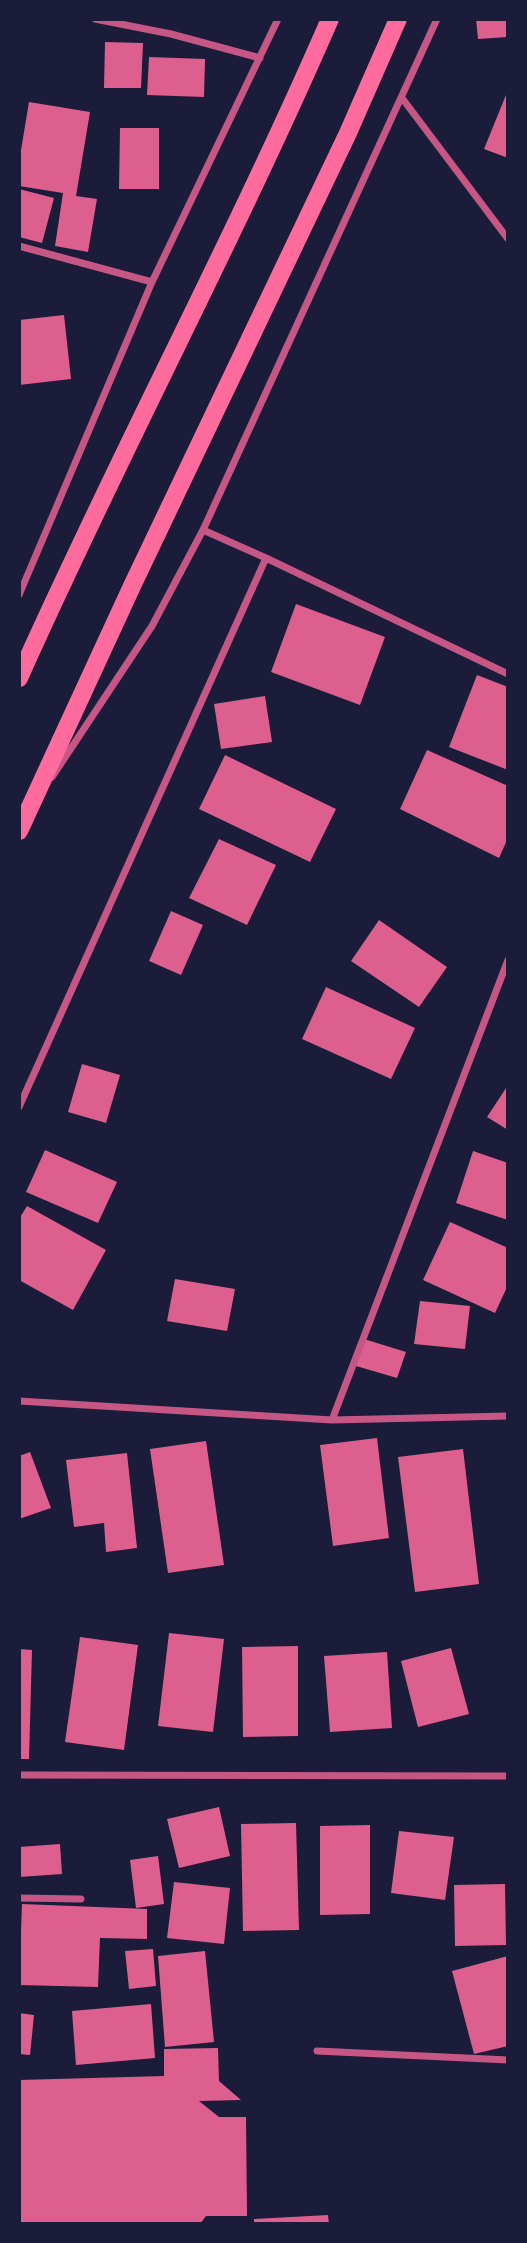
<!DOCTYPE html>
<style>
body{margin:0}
#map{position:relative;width:527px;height:2243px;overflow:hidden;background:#1b1b3a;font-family:"Libre Baskerville",serif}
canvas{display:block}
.frame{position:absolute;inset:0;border:21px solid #1b1b3a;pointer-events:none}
</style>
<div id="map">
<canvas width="527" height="2243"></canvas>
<div class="frame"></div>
</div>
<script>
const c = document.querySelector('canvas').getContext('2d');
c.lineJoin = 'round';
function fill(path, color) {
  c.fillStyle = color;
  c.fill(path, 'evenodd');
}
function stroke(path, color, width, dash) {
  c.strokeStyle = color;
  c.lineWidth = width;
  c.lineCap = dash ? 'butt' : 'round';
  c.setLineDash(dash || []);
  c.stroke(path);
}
fill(new Path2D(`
 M 476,19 L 508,19 L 508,37 L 478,39 Z
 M 105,42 L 143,43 L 141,88 L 104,88 Z
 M 149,57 L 205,59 L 204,97 L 147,95 Z
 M 508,90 L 508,158 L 484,149 Z
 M 29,102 L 90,112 L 76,196 L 97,199 L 88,252 L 55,246 L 63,193 L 19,186 L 19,162 Z
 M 120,128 L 159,128 L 159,189 L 119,189 Z
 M 19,189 L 54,198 L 42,243 L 19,237 Z
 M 64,315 L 71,379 L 19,385 L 19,320 Z
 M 296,604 L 385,637 L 360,705 L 271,672 Z
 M 477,675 L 508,687 L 508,770 L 449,747 Z
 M 265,696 L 272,742 L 221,749 L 214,704 Z
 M 427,750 L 508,786 L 508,838 L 499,858 L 400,809 Z
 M 225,755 L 336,809 L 310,862 L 199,809 Z
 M 219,839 L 276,865 L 247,925 L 189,898 Z
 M 171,911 L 203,925 L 181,975 L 149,961 Z
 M 379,920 L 447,967 L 419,1007 L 351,961 Z
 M 326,987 L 415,1028 L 391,1079 L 302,1039 Z
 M 82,1064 L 120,1075 L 106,1123 L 68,1112 Z
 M 508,1085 L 508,1130 L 487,1117 Z
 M 45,1150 L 117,1182 L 98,1223 L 26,1192 Z
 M 473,1151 L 508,1163 L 508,1220 L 456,1203 Z
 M 27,1206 L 106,1250 L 73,1310 L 19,1280 L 19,1219 Z
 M 450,1222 L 508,1248 L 508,1285 L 495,1313 L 423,1280 Z
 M 175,1279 L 235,1289 L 227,1331 L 167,1321 Z
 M 420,1301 L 470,1306 L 465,1349 L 414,1344 Z
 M 364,1339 L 406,1352 L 397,1378 L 356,1366 Z
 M 377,1438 L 389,1538 L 333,1546 L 320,1445 Z
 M 206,1441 L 224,1565 L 168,1573 L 150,1449 Z
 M 463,1449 L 479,1584 L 415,1592 L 398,1457 Z
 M 30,1452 L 51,1508 L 19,1519 L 19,1456 Z
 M 127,1453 L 137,1548 L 106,1552 L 104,1523 L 74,1527 L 66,1460 Z
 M 169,1633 L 224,1639 L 213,1732 L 158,1726 Z
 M 80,1637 L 138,1645 L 124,1750 L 65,1742 Z
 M 298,1646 L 298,1736 L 243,1737 L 242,1647 Z
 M 451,1648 L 469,1714 L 418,1727 L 401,1661 Z
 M 19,1649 L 32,1650 L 29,1759 L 19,1759 Z
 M 387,1652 L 392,1728 L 330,1732 L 324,1656 Z
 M 219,1807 L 230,1856 L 179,1868 L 167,1819 Z
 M 296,1823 L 299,1930 L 243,1931 L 241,1824 Z
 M 370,1825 L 370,1914 L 320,1915 L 320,1826 Z
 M 399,1831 L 454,1837 L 445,1900 L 391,1893 Z
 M 60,1844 L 62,1874 L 19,1877 L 19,1847 Z
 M 158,1856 L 164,1904 L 136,1908 L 130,1860 Z
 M 174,1882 L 230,1888 L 224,1944 L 167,1938 Z
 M 505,1884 L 506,1945 L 455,1946 L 454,1885 Z
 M 22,1904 L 147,1909 L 147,1939 L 100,1938 L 98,1987 L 19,1985 Z
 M 153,1949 L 156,1986 L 129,1989 L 125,1951 Z
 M 205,1951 L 214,2042 L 165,2047 L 158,1956 Z
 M 508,1956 L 508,2046 L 474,2054 L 452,1971 Z
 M 151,2004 L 155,2058 L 76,2065 L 72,2011 Z
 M 19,2013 L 34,2015 L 30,2055 L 19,2054 Z
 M 218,2048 L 219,2081 L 241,2100 L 199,2101 L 219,2117 L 246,2117 L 247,2216 L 206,2216 L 200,2224 L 19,2224 L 19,2080 L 164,2076 L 164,2049 Z
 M 328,2215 L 329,2224 L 254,2224 L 254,2219 Z`), '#dd5f8e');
stroke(new Path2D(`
 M 95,19 L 171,34 L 260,58
 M 402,98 L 508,239
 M 19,246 L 152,282
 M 203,530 L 266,558
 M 19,595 L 152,282 L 278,19
 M 52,777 L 152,626 L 203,530 L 437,19
 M 19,1107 L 266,558 L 508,674
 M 19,1401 L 332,1420 L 508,1416
 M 332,1420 L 508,960
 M 19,1775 L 508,1776
 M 19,1898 L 81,1899
 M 317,2051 L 508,2060`), '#c65784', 7);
stroke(new Path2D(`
 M 19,678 C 118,456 233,242 330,19
 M 19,831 L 132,586 L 348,133 L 398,19`), '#ff6b9d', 18);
</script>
